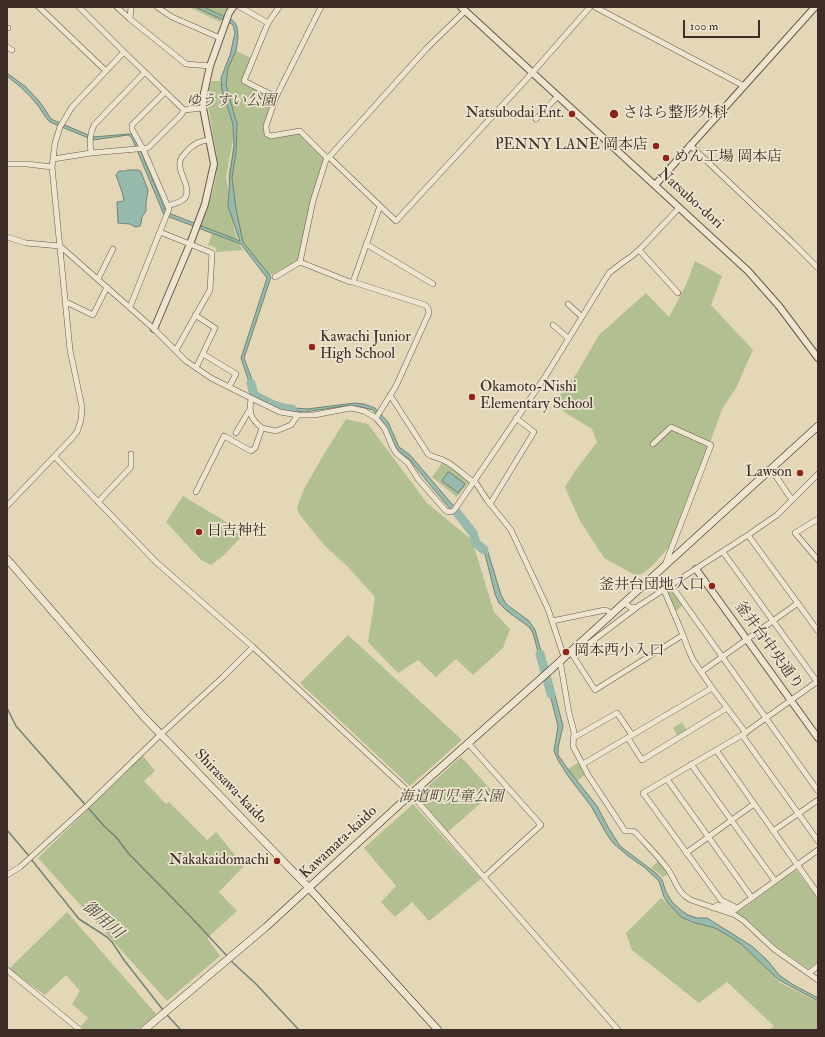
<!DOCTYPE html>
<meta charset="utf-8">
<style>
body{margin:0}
#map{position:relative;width:825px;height:1037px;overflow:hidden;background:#e4d7b7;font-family:"IM FELL Double Pica",serif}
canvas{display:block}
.frame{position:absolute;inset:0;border:8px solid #3d2d26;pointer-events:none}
.scale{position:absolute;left:683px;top:20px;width:77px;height:18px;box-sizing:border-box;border:2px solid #3d2d26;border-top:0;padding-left:5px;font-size:12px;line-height:14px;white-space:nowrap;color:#3d2d26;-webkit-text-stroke:3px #ede5d0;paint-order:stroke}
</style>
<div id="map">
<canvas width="825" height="1037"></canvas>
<div class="frame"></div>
<div class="scale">100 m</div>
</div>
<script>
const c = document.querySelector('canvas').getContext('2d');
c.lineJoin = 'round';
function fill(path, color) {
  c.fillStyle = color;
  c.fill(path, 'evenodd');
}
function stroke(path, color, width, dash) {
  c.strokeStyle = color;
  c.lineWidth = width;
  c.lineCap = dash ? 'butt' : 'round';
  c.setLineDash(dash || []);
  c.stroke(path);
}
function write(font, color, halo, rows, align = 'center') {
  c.font = font + ' "IM FELL Double Pica","Noto Serif JP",serif';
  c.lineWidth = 3.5;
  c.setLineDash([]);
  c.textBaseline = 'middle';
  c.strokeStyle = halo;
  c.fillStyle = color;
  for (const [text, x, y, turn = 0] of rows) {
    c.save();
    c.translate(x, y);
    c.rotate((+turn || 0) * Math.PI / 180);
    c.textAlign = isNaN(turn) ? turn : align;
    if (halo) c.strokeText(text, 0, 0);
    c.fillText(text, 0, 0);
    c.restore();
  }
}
fill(new Path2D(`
 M 189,7 L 228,7 L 220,22 Z
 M 236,51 L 253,59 L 244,81 L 276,97 L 267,122 L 268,134 L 300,131 L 326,157 L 313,201 L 300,262 L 266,277 L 253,258 L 241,242 L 236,234 L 228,176 L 237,124 L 233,124 L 233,139 L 226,177 L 235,233 L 239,244 L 243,250 L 216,252 L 216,248 L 208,245 L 212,234 L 200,229 C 208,208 219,178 217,157 L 208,106 L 208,93 L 211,81 L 222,81 Z
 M 695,261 L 722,276 L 711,305 L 753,350 L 736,388 L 722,409 L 695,486 L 670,546 L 652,566 L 642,574 L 635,575 L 604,558 L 580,521 L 565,487 L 575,471 L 597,442 L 592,429 L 564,412 L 556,400 L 577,373 L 599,335 L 646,293 L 669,317 L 686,285 Z
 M 346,419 L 368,424 L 427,503 L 472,540 L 494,612 L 510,629 L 503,648 L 473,675 L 456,659 L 436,677 L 418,660 L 398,673 L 368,642 L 375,597 L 347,566 L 325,546 L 299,514 L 297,507 L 304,489 L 324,454 Z
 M 443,462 L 469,482 L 457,497 L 432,477 Z
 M 183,496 L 245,533 L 223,556 L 211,565 L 201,560 L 166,522 Z
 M 670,589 L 673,590 L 683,605 L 676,611 L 667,594 L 668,591 Z
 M 348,635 L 462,740 L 410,786 L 300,683 Z
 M 682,722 L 687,731 L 678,736 L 673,728 Z
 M 142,755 L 155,771 L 144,781 L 166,804 L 169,802 L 207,840 L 216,832 L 244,866 L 219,892 L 237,911 L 207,938 L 220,956 L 167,1001 L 38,858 L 129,770 Z
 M 461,757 L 493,792 L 448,832 L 417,796 Z
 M 579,762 L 586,774 L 577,781 L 568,769 Z
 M 413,804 L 481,879 L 429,921 L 412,902 L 395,917 L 381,902 L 396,886 L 364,848 Z
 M 658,861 L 669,874 L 662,877 L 660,874 L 651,868 Z
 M 796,870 L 818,899 L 818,962 L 809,969 L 777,947 L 749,921 L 737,913 Z
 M 661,898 L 689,922 L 720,927 L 760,957 L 779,982 L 818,1002 L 818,1030 L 769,1030 L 774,1026 L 727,982 L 699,1003 L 632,950 L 626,933 Z
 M 67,912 L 156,1014 L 137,1030 L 85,1030 L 81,1026 L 88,1018 L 72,1004 L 80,991 L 66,975 L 45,995 L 9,969 Z`), '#b2bf90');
const water = new Path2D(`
 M 196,7 L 203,7 L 232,20 L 235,23 L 237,27 L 238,38 L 236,51 L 228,68 L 226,85 L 237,124 L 236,152 L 232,178 L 236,209 L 243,242 L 271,277 L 244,358 L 257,393 L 284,407 L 307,409 L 355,403 L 364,404 L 375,408 L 388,422 L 399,447 L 410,455 L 463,517 L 459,519 L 430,485 L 410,460 L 402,454 L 395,446 L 380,419 L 373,410 L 358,406 L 345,406 L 304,412 L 285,409 L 253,394 L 241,358 L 267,278 L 241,244 L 164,215 L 132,138 L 128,135 L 93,140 L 50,122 C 44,117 41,108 35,102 C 27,92 17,84 7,76 L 7,73 L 26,87 L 39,101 L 46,111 L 51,119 L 93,137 L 129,134 L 134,135 L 166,212 L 240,241 L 228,206 L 230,174 L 234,146 L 233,124 L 222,90 L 221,78 L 230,55 L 235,33 L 233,25 Z
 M 128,170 L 139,170 L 141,172 L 148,190 L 146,203 L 146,211 L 142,217 L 141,223 L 140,226 L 135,227 L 130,224 L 118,223 L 117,202 L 124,201 C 123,192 119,184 116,175 L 119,171 L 125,171 Z
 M 449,472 L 465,484 L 458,493 L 442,481 Z
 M 478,540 L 488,552 L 501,595 L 506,604 L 529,621 L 535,630 L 545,665 L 542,667 L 533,633 L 529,627 L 507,611 L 499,603 L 495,594 L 485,554 L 475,542 Z
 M 551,680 L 563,726 L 558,748 L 558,755 L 570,772 L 597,806 L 608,827 L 620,846 L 657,874 L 662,880 L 666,892 L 672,902 L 682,911 L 688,915 L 697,918 L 707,918 L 739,938 L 753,947 L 768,961 L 779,975 L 792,984 L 818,998 L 818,1001 L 779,980 L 741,944 L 729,936 L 715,928 L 692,922 L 681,917 L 667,902 L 664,897 L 659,881 L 644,867 L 628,856 L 613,843 L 606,833 L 591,806 L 568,776 L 558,760 L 554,751 L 558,726 L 547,683 Z`);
fill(water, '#96baac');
stroke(water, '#728276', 1);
stroke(new Path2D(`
 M 7,708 L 16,726 L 104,826 L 116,837 L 129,854 L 190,916 L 227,956
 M 7,830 L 29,856
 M 31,859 L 79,919 L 107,937 L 112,942 L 124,960 L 163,1010
 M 230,960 L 256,984 L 299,1030
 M 167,1015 L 181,1030`), '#728276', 1.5);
stroke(new Path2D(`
 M 251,383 L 254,395 C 266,401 279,409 292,409
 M 454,509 L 473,533 L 476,543 L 484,550
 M 540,654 L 551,694`), '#96baac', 9);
const minor = new Path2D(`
 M 39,7 L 106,71
 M 79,7 L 124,52 L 184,110
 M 117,7 L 130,19 L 186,64 L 210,66
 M 157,7 L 172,17 L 220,38
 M 240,7 L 268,23
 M 595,7 L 744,86
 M 130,19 L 131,7
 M 7,28 L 8,28
 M 7,47 L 12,50
 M 276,97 L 244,81 L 268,23 L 279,7
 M 536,119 L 558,96
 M 690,145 L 793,243 L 818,268
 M 91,153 C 90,142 89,136 94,125 L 145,72
 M 53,159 L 91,153 L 148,148 L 181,115 L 184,110 L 203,108
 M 7,164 L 27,164 L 52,167
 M 168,206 C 173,204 182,202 185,198 C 192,186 177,173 180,161 C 181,157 185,154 187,151 C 194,144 199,141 209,140
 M 380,206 L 329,157 L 427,48 L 465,11
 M 160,232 L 212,253 L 210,290 L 176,350
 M 7,237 L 26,243 L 60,246 L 154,329 L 186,361 L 211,378 L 251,398 L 280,412 L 298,415 L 314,415 L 351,408 L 364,411 L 376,418 L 385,429 L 392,446 L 396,453 L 408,463 L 418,479 L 446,511 C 450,512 452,513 455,509 L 545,377 L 609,273 L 622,263 L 632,256 L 643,246 L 679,208
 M 366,244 L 433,284
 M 639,250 L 678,293
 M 300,262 L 350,282 L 353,282 L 425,305 L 428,308 L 429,313 L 396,386 L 376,418
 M 275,277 L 300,262 L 313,201 L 326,160 L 329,157 L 326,157 L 300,131 L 271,136 L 267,134 L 266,126 L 276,97 L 321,7
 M 98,279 L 113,249
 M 353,282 L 380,206 L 396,221 L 533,72 L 590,7
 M 66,302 L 93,315 L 107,287
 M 568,304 L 581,316
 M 130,307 L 169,209 L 143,149 L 132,129 L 132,125 L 165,92
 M 195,315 L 215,328 L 196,368
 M 553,325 L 568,338
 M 203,354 L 236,374 L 229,387
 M 390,395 L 428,454 C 433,458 439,457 445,461 C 455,466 464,475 473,482
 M 251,398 C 249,414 250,418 262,428
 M 236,433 L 250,409
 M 653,444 L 671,427 L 711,445 L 665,565
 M 55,457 L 156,562 L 253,647
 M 771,469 L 792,500 L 818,474
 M 474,480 L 487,500 L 511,530 L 548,609 L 564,657
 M 196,492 L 224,436 L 251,451 L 255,448 L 262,428 L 276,431 L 291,425 L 298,415
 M 98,502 L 131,467 L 131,454
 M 490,504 L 534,432 L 516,418
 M 7,506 L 70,440 L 77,432 L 81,420 L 82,407 L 70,350 L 52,167 L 55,143 L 60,127 L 72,107 L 124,52
 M 818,519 L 795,533 L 818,560
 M 748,535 L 818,631
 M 723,552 L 818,683
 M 671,585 L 818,791
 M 664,590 L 683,635 L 689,651 L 693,660 L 712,688 L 746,733
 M 624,602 L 631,608 L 637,607 L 748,535 L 777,515 L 792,500
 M 552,621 L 605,610 L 608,611 L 611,614
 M 580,642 L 583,645 L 587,645 L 636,608
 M 570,651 L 595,690 L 683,635
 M 560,660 L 569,713 L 574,732 L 573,746 L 588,775 L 625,831 L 633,831 L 636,833 C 646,844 658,856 667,868 C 676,880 677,893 691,900 L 735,915 L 744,921 L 774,949 L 818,980
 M 701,672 L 798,603
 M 742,735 L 818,841
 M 573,738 L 617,713 L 632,735
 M 628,738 L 642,760 L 727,708
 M 468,743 L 541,825 L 484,877
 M 716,750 L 818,894
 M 583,764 L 712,688
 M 691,764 L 775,881
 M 667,779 L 752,898
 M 773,831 L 818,800
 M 686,853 L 754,804
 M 7,875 L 20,867 L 88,805 L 161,734 L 223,677 L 253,647 L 411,794 L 618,1030
 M 713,908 L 718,905 L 735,910 L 818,850
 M 737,908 L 721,900 L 643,793 L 742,735 L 818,681
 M 7,970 L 80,1030
 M 809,973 L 818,966`);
const tertiary = new Path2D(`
 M 461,7 L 748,271 L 779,306 L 818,358
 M 655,185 L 815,7
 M 154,329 L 190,244 L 205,204 L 214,164 L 203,108 L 204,93 L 210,66 L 229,13 L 233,7
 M 696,569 L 818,738`);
const secondary = new Path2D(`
 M 7,559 L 143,716 L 309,888 L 438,1030
 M 144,1030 L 266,927 L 411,794 L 546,674 L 818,426`);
stroke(minor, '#67584a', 6);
stroke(tertiary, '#67584a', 8);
stroke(secondary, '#3d2d26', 8);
stroke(minor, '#ede5d0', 5);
stroke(tertiary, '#ede5d0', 6);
stroke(secondary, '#ede5d0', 7);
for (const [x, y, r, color] of [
 [572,114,4,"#8f2418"],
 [614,114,5,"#8f2418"],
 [656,146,4,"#8f2418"],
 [666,158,4,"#8f2418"],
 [312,347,4,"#8f2418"],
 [472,397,4,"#8f2418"],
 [800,473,4,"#8f2418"],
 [199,532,4,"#8f2418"],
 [712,586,4,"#8f2418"],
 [566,652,4,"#8f2418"],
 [277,861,4,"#8f2418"]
]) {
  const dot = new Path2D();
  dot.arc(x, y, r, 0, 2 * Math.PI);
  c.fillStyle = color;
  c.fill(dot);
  stroke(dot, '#ede5d0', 1.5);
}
write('italic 15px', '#544a3b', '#ede5d0', [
 ["ゆうすい公園",231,102],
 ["海道町児童公園",451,798]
]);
write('15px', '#3d2d26', '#ede5d0', [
 ["Natsubodai Ent.",564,114,"right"],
 ["さはら整形外科",623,114],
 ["PENNY LANE 岡本店",648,146,"right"],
 ["めん工場 岡本店",674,158],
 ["Kawachi Junior",320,338],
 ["High School",320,355],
 ["Okamoto-Nishi",480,388],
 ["Elementary School",480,405],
 ["Lawson",792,473,"right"],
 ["日吉神社",207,532],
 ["釜井台団地入口",704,586,"right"],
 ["岡本西小入口",574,652],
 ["Nakakaidomachi",269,861,"right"]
], 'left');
write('15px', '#3d2d26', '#ede5d0', [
 ["Natsubo-dori",690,199,42],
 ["釜井台中央通り",768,646,54],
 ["Shirasawa-kaido",230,787,46],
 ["Kawamata-kaido",339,843,-43]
]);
write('italic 16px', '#4f4941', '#ede5d0', [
 ["御用川",102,921,41]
]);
</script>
